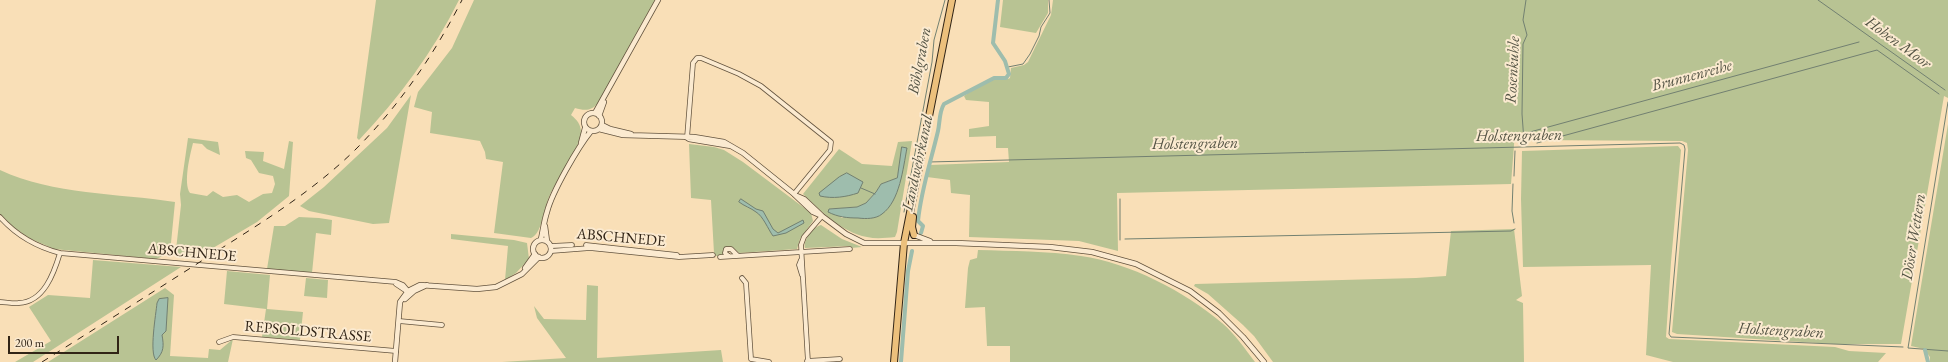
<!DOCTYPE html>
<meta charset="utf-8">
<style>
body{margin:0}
#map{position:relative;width:1948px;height:362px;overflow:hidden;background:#f9dfb7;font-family:"EB Garamond",serif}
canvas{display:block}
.scale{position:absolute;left:8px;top:336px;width:111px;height:18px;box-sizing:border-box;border:2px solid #312416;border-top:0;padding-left:5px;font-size:12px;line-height:14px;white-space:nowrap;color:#312416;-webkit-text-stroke:3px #fbead0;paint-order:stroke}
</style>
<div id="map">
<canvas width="1948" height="362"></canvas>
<div class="scale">200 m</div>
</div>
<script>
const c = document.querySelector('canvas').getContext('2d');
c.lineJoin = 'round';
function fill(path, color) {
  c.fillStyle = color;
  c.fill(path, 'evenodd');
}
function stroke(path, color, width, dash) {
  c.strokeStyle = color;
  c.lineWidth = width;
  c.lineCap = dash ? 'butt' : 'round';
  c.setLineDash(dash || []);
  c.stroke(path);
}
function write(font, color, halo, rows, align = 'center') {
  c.font = font + ' "EB Garamond",serif';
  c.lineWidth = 4;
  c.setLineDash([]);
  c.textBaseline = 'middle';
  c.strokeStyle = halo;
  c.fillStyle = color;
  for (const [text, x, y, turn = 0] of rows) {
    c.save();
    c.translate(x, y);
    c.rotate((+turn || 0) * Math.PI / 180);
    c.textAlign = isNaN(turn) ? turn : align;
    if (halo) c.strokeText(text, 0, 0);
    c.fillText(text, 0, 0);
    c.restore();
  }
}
fill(new Path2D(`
 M 376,0 L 459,0 C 433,52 399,98 359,140 L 357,138 Z
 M 474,0 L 655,0 L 599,102 C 592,111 585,111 575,108 L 571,115 C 577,120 581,124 581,133 C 580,149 556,180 549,197 C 544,208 542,234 531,238 L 494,233 L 503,162 L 486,159 L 485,152 L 480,141 L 430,133 L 432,112 L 414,107 L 418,92 L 452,48 Z
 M 1003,0 L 1048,0 L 1048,13 L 1036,33 L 1000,27 Z
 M 1053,0 L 1948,0 L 1948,98 L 1944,96 L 1901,344 L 1834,344 L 1677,334 L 1672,332 L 1688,150 L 1687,143 L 1682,141 L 1531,140 L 1529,133 L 1515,132 L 1511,184 L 1117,193 L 1118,251 L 1079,241 L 969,237 L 970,195 L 951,193 L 950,180 L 927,177 L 930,165 L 1009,162 L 1008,148 L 996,148 L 996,136 L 969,137 L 969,129 L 989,126 L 989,102 L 966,100 L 964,96 C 973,90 987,80 997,79 C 1002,78 1005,81 1010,78 L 1011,68 L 1024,65 L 1028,62 L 1051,15 Z
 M 411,95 L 389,223 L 373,224 L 309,211 L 300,206 L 324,187 L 387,128 Z
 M 1948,124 L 1948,362 L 1930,362 L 1930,357 L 1924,349 L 1911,346 Z
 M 188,138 L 218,142 L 220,155 L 207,149 L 202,144 L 193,143 C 190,155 183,183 190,193 L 207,196 L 213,191 L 223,197 L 237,195 L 249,202 L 263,194 L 272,193 L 275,184 L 273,176 L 259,173 L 251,160 L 246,158 L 245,151 L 264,152 L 263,161 L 284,169 L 289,141 L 293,142 L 289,196 L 257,222 L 213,248 L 194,258 L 181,257 L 176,250 L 181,205 L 180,194 Z
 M 912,141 L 897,232 L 895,237 C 885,238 876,239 867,237 C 841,232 821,211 803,194 L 839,149 L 862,164 L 892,166 L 898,142 ZM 900,163 L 900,184 L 842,218 L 829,209 L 857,207 L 866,203 L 876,192 L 881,184 L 897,178 Z
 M 689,144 L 714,147 L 724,150 L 743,162 L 811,213 L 813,221 L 800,239 L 797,249 L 739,253 L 732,247 L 724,248 L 724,256 L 716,256 L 714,253 L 711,200 L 691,198 Z
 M 1678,146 L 1681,150 L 1671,262 L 1666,337 L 1669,339 L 1835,347 L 1849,351 L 1886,353 L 1878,362 L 1673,362 L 1646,355 L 1651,265 L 1523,267 L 1521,199 L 1522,151 Z
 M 0,170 C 54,195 117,193 175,202 L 170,253 L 156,259 L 54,249 L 29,238 L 9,224 L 0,214 Z
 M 299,217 L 319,218 L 332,220 L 331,235 L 316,233 L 312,273 L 267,269 L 274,226 L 285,226 Z
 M 821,225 L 842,239 L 862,247 L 851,248 L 850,246 L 805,248 C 803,240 813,227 821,225 Z
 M 1514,229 L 1522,296 L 1516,300 L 1523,303 L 1524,362 L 1273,362 L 1254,336 L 1243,325 L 1208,294 L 1194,286 L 1195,284 L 1416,278 L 1446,276 L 1451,231 Z
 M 451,234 L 514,240 L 527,243 L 529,259 L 516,273 L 505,280 L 508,246 L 451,239 Z
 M 978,250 C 1012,251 1047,251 1081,256 C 1130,263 1184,291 1222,323 C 1235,334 1245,349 1255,362 L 1010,362 L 1010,346 L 987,346 L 985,307 L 965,308 L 968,268 L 970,260 L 977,258 Z
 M 93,260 L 181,267 L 33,362 L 15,362 L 51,341 L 29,307 L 48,295 L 90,298 Z
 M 227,271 L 270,275 L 267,309 L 303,312 L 300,340 L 262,337 L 266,309 L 224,304 Z
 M 306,278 L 328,280 L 327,298 L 304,296 Z
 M 587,285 L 598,286 L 597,358 L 721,350 L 723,362 L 502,362 L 566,358 L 537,318 L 534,306 L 544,319 L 586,320 Z
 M 165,288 L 174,295 L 170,356 L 208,358 L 209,349 L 220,350 L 233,339 L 228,362 L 48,362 Z`), '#b8c393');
const water = new Path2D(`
 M 902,147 L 907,148 C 903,168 900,201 882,214 C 876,219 866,219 858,218 C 847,218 838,217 828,212 L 829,209 L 857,207 L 866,203 L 876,192 L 881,184 L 897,178 Z
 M 847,173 L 863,182 L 858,193 C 846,197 833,199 820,196 L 819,193 L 839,177 Z
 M 741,199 L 756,209 L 763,211 L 773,229 L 778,233 L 803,220 L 804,223 L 786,233 L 773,236 C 768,229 763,216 756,212 C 751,208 744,206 739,202 Z
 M 168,298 L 166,331 L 162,335 C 164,346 164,352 156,360 C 149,353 156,314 157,303 L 159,299 Z`);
fill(water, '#9ebdad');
stroke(water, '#728071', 1);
stroke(new Path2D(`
 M 1818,0 L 1945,90
 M 1008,67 L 1023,64 L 1030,54 L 1039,36 L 1041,27 L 1050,13 L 1049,0
 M 1948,102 L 1908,348 L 1948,351
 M 1530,132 L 1859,42
 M 1524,141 L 1522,114 L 1523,44 L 1527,35 L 1523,20 L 1526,0
 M 1537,143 L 1877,50 L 1939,94
 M 929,162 L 1680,143 L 1684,145 L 1685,149 L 1669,334 L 1671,337 L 1903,347
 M 1514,176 L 1515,151
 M 1513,184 L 1512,211 L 1514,223
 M 861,188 L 875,194
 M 1120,199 L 1120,240
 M 904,212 L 932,62 L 934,40 L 945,0
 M 1125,239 L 1511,231 L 1515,229`), '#728071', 1);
stroke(new Path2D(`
 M 921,233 L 923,226 L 918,221 C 921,190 931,161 938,131 C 940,122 939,112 944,104 L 994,78 L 1006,78 L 1009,74 L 1005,61 L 993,43 L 998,0
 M 1925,350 L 1928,362
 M 901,362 L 908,271 L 912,251`), '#9ebdad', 4);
const minor = new Path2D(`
 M 687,138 L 693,63 L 697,58 L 701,58 L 739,74 L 761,86 L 831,142 L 830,150 L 794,194
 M 0,217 C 16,235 37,247 60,253 L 396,282 L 403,285 L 408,291
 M 586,245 L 677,255
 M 551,246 L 572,245
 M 551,251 L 590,248 L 679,257 L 713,255
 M 729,256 L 725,253 L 726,249 L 731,249 L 737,255
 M 720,257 L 850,249
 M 801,260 L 799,265 L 802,275
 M 742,278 L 746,283 L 751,359 L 769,362
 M 396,284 L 408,292
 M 0,302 C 6,302 13,304 19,303 C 44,302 54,273 60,253
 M 399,321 L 442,325
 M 219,342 L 233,337 L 396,351
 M 807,361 L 840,359
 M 808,362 L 801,245 L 804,237 L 822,216`);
const tertiary = new Path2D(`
 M584 122a9 9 0 1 1 18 0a9 9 0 1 1-18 0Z
 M 595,113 L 658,0
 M 599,116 L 604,102
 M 602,125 L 610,129 L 631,134
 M 599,129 L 623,135 L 694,137 L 724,142 L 743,153 L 794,194 L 813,212 L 822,216 L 846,234 L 864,243 L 956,243 L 1050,247 L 1092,252 L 1136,264 L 1190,291 L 1219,313 L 1243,337 L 1264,362
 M 689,139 L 731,146
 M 581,143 L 585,128
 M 797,196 L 804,199 L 821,215
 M 545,226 L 547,241
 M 914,235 L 930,241
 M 541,239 C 543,230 544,221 547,212 C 552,192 578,147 591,131
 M533 249a9 9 0 1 1 18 0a9 9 0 1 1-18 0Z
 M 525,268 L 535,254
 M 405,299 L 414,291 L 427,285
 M 395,362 L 400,302 L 408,291 L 420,285 L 477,289 L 496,287 L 522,274 L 539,257`);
const primary = new Path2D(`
 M 913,217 L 912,227 L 914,235
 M 894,362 L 904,243 L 952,0`);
stroke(minor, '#63533e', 5.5);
stroke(tertiary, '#63533e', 6);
stroke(primary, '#312416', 8);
stroke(minor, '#fbead0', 4);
stroke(tertiary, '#fbead0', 4.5);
stroke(primary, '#ecc07c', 6);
stroke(new Path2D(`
 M 42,362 C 96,328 150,294 203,260 C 256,226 310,194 355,150 C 399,106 434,55 462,0`), '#312416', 1, [7, 7]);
write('15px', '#312416', '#fbead0', [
 ["ABSCHNEDE",621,238,5],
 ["ABSCHNEDE",192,253,5],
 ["REPSOLDSTRASSE",308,332,5]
]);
write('italic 16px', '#525243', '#fbead0', [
 ["Hohen Moor",1898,43,36],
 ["Böhlgraben",920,61,-79],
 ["Rosenkuhle",1513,70,-87],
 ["Brunnenreihe",1692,76,-15],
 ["Holstengraben",1519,136,-1],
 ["Holstengraben",1195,144,-1],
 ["Landwehrkanal",918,163,-78],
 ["Döser Wettern",1914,237,-81],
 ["Holstengraben",1781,331,3]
]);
</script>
